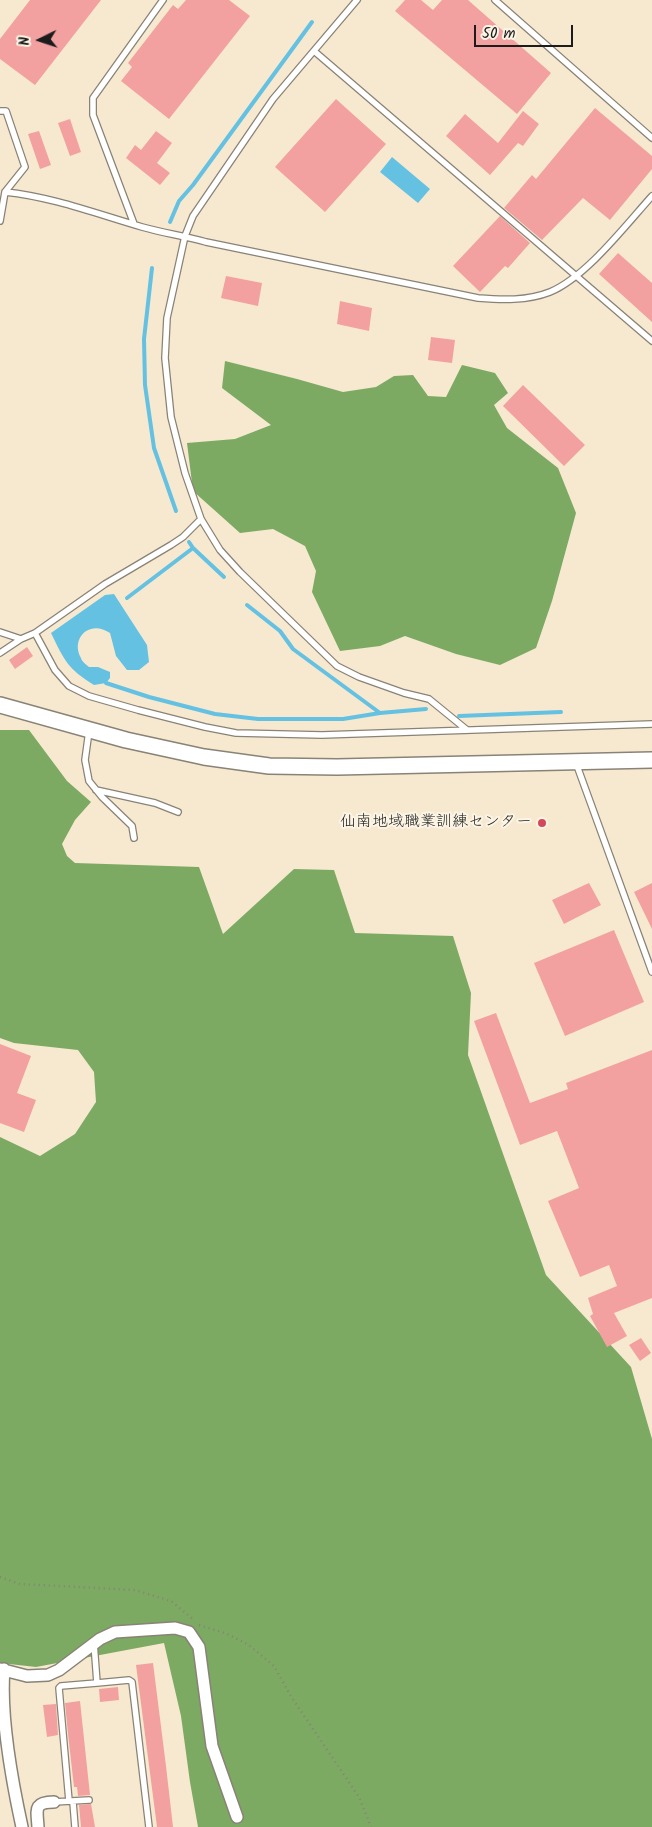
<!DOCTYPE html>
<meta charset="utf-8">
<style>
body{margin:0}
#map{position:relative;width:652px;height:1827px;overflow:hidden;background:#f6e9d0;font-family:Kalam,sans-serif}
canvas{display:block}
.north{position:absolute;left:15px;top:15px;width:50px;height:50px;-webkit-text-stroke:4px #fcf5e5;paint-order:stroke;rotate:266deg;font-size:14px;font-weight:700;line-height:20px;text-align:center;color:#1c1c1c}
.north::after{content:'';display:block;margin:auto;width:18px;height:22px;background:#1c1c1c;clip-path:polygon(50% 0,100% 100%,50% 72%,0 100%)}
.scale{position:absolute;left:474px;top:25px;width:99px;height:22px;box-sizing:border-box;border:2px solid #1c1c1c;border-top:0;padding-left:6px;font-size:15px;line-height:18px;white-space:nowrap;color:#1c1c1c;-webkit-text-stroke:4px #fcf5e5;paint-order:stroke}
</style>
<div id="map">
<canvas width="652" height="1827"></canvas>
<div class="north">N</div>
<div class="scale">50 m</div>
</div>
<script>
const c = document.querySelector('canvas').getContext('2d');
c.lineJoin = 'round';
function fill(path, color) {
  c.fillStyle = color;
  c.fill(path, 'evenodd');
}
function stroke(path, color, width, dash) {
  c.strokeStyle = color;
  c.lineWidth = width;
  c.lineCap = dash ? 'butt' : 'round';
  c.setLineDash(dash || []);
  c.stroke(path);
}
function write(font, color, halo, rows, align = 'center') {
  c.font = font + ' Kalam,"Klee One",sans-serif';
  c.lineWidth = 4;
  c.setLineDash([]);
  c.textBaseline = 'middle';
  c.strokeStyle = halo;
  c.fillStyle = color;
  for (const [text, x, y, turn = 0] of rows) {
    c.save();
    c.translate(x, y);
    c.rotate((+turn || 0) * Math.PI / 180);
    c.textAlign = isNaN(turn) ? turn : align;
    if (halo) c.strokeText(text, 0, 0);
    c.fillText(text, 0, 0);
    c.restore();
  }
}
fill(new Path2D(`
 M 225,361 L 297,379 L 343,392 L 376,387 L 394,376 L 413,375 L 428,396 L 446,397 L 462,365 L 495,373 L 508,393 L 494,405 L 507,428 L 558,468 L 576,513 L 552,601 L 536,648 L 500,665 L 456,654 L 405,636 L 380,646 L 340,651 L 312,592 L 316,571 L 305,546 L 273,529 L 240,533 L 193,491 L 187,443 L 235,439 L 271,425 L 222,388 Z
 M 0,730 L 29,730 L 67,781 L 91,802 L 75,820 L 62,844 L 67,856 L 75,863 L 199,867 L 223,934 L 294,869 L 334,870 L 355,933 L 453,936 L 471,993 L 468,1055 L 546,1275 L 631,1367 L 652,1439 L 652,1827 L 198,1827 L 190,1782 L 181,1716 L 164,1643 L 36,1667 L 0,1663 L 0,1137 L 40,1156 L 75,1134 L 96,1102 L 94,1072 L 78,1050 L 14,1043 L 0,1038 Z`), '#7caa62');
fill(new Path2D(`
 M 392,157 L 430,189 L 418,203 L 380,172 Z
 M 114,594 L 147,645 L 149,662 L 139,670 L 127,670 L 116,656 L 110,633 C 90,619 70,638 81,658 C 82,662 86,664 89,667 L 98,667 L 110,672 L 110,678 L 106,683 L 94,685 C 68,669 64,660 51,633 L 105,595 Z`), '#64c1e2');
stroke(new Path2D(`
 M 170,222 L 179,201 L 193,185 L 312,22
 M 152,268 L 144,339 L 145,385 L 154,448 L 176,511
 M 189,542 L 193,548
 M 127,598 L 193,548 L 224,577
 M 247,605 L 280,631 L 293,649 L 380,713
 M 106,683 L 149,697 L 215,714 L 258,719 L 343,719 L 380,713 L 426,709
 M 459,716 L 561,712`), '#64c1e2', 4);
fill(new Path2D(`
 M 30,0 L 101,0 L 35,85 L 0,59 L 0,39 Z
 M 186,0 L 229,0 L 250,16 L 169,119 L 121,81 L 132,67 L 128,63 L 173,5 L 178,9 Z
 M 405,0 L 421,0 L 433,10 L 442,0 L 468,0 L 551,73 L 517,114 L 395,11 Z
 M 336,99 L 386,144 L 325,212 L 275,167 Z
 M 595,108 L 652,156 L 652,169 L 610,220 L 583,198 L 542,240 L 504,208 L 532,175 L 536,179 Z
 M 523,111 L 539,124 L 523,146 L 518,143 L 490,175 L 446,136 L 465,114 L 498,143 Z
 M 70,119 L 81,152 L 70,156 L 58,123 Z
 M 39,131 L 51,165 L 40,169 L 28,134 Z
 M 156,131 L 172,143 L 157,163 L 170,173 L 160,185 L 126,158 L 135,145 L 141,150 Z
 M 500,216 L 530,243 L 508,268 L 505,266 L 480,292 L 453,266 Z
 M 618,253 L 652,283 L 652,322 L 599,274 Z
 M 226,276 L 262,283 L 258,306 L 221,298 Z
 M 340,301 L 372,308 L 369,331 L 337,324 Z
 M 431,337 L 455,340 L 452,363 L 428,360 Z
 M 523,385 L 585,445 L 564,466 L 503,406 Z
 M 27,647 L 33,656 L 15,669 L 9,660 Z
 M 589,883 L 601,905 L 564,924 L 552,900 Z
 M 652,883 L 652,929 L 634,892 Z
 M 614,930 L 644,1002 L 565,1036 L 534,963 Z
 M 496,1013 L 530,1103 L 568,1089 L 566,1083 L 652,1050 L 652,1298 L 614,1313 L 627,1336 L 607,1347 L 590,1316 L 593,1314 L 588,1298 L 617,1286 L 609,1265 L 580,1277 L 548,1201 L 579,1188 L 557,1131 L 520,1145 L 474,1021 Z
 M 0,1044 L 31,1056 L 17,1093 L 36,1100 L 24,1132 L 0,1123 Z
 M 641,1338 L 651,1353 L 640,1361 L 629,1345 Z
 M 153,1663 L 166,1766 L 173,1827 L 157,1827 L 136,1665 Z
 M 118,1687 L 119,1700 L 100,1702 L 99,1689 Z
 M 80,1701 L 90,1795 L 78,1796 L 77,1787 L 74,1787 L 68,1734 L 65,1703 Z
 M 56,1704 L 58,1735 L 47,1737 L 43,1705 Z
 M 91,1804 L 95,1827 L 81,1827 L 79,1805 Z`), '#f3a1a0');
const service = new Path2D(`
 M 357,0 L 273,99 L 193,216 L 185,236 L 167,318 L 165,358 L 171,417 L 185,473 L 201,519 L 220,550 L 240,572 L 337,666 L 359,677 L 404,693 L 429,699 L 467,730
 M 495,0 L 652,138
 M 314,51 L 652,341
 M 0,111 L 6,111 L 25,167 L 5,192 L 0,221
 M 5,192 C 53,197 97,214 142,227 C 163,233 185,236 206,242 L 478,298 C 502,300 527,301 550,292 C 586,277 625,226 652,196
 M 134,224 L 93,115 L 93,98 L 163,0
 M 0,632 L 21,639
 M 35,633 L 55,670 L 69,686 L 89,696 L 138,710 L 205,727 L 236,733 L 322,735 L 652,724
 M 0,653 L 21,639 L 35,633 L 105,584 L 171,545 L 183,537 L 201,519
 M 89,731 L 85,760 L 89,781 L 102,797 L 132,826 L 134,838
 M 576,763 L 652,972
 M 96,790 L 155,803 L 178,812
 M 94,1643 L 97,1683 L 129,1680 L 132,1682 L 149,1827
 M 69,1801 L 59,1688 L 61,1686 L 97,1683
 M 54,1802 L 89,1800
 M 73,1802 L 75,1827`);
const minor = new Path2D(`
 M 0,1669 L 27,1676 L 48,1675 L 59,1670 L 100,1639 L 115,1632 L 175,1628 L 189,1632 L 199,1647 L 212,1746 L 237,1817
 M 4,1669 C 0,1715 12,1781 22,1827
 M 38,1827 C 37,1810 33,1802 54,1802`);
const tertiary = new Path2D(`
 M 0,705 L 126,740 L 204,757 L 269,766 L 337,767 L 652,760`);
stroke(service, '#898276', 8);
stroke(minor, '#898276', 14);
stroke(tertiary, '#898276', 18);
stroke(new Path2D(`
 M 0,1577 L 20,1584 L 135,1590 L 171,1601 L 194,1620
 M 199,1625 L 225,1633 L 249,1645 L 274,1666 L 292,1698 L 359,1797 L 371,1827`), '#898276', 2.5, [1, 4]);
stroke(service, '#fff', 5.5);
stroke(minor, '#fff', 11);
stroke(tertiary, '#fff', 15);
for (const [x, y, r, color] of [
 [542,823,5,"#d1495b"]
]) {
  const dot = new Path2D();
  dot.arc(x, y, r, 0, 2 * Math.PI);
  c.fillStyle = color;
  c.fill(dot);
  stroke(dot, '#fcf5e5', 2);
}
write('16px', '#1c1c1c', '#fcf5e5', [
 ["仙南地域職業訓練センター",532,823]
], 'right');
</script>
